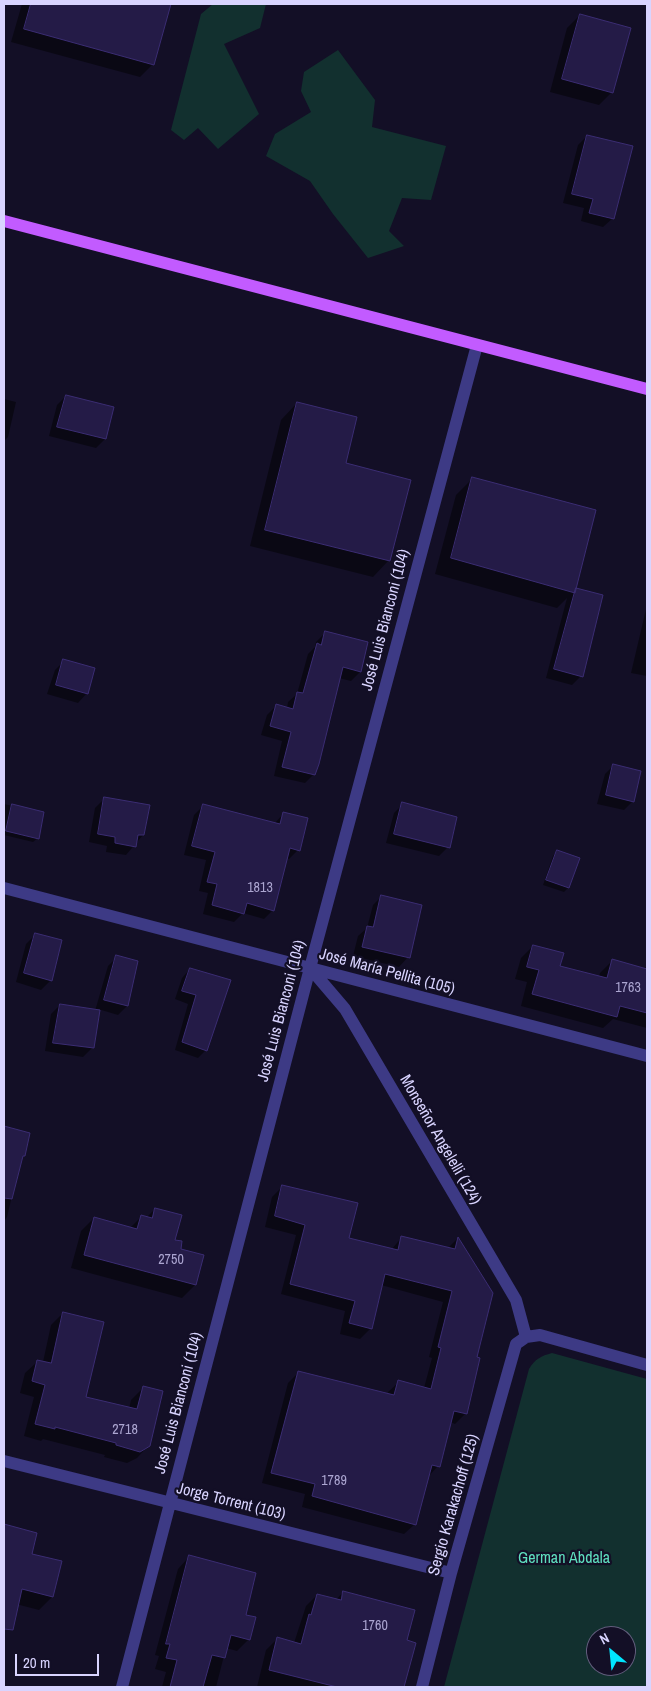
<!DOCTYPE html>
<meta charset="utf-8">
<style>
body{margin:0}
#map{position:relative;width:651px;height:1691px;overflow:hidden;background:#130f26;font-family:"Archivo Narrow",sans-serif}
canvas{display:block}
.frame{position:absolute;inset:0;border:5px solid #d9d4ff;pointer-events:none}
.north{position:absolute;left:586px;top:1626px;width:50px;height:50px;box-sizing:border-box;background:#130f26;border:1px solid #625e7d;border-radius:50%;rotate:332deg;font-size:14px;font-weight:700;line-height:20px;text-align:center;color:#d9d4ff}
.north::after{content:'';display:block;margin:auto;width:18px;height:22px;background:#00e5ff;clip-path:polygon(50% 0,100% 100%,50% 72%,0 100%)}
.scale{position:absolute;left:15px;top:1654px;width:84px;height:22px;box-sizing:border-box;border:2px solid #d9d4ff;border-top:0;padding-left:6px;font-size:15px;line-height:18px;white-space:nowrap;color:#d9d4ff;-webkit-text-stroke:4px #130f26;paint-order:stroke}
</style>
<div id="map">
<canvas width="651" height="1691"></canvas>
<div class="frame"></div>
<div class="north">N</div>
<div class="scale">20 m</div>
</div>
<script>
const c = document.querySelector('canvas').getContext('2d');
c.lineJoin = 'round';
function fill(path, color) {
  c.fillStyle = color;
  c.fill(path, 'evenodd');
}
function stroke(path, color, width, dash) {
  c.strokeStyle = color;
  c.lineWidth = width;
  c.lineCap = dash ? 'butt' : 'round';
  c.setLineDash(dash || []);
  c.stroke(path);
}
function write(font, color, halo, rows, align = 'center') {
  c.font = font + ' "Archivo Narrow",sans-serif';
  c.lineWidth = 4.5;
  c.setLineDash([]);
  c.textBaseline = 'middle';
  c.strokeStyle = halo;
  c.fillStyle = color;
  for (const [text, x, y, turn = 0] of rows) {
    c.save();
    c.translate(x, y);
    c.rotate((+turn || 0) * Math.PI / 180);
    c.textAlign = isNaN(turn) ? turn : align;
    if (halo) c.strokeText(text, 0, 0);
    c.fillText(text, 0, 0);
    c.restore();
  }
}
fill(new Path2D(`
 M 213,4 L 266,4 L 260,28 L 224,44 L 259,114 L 218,149 L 198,128 L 184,140 L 171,130 L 201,14 Z
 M 338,50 L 375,100 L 372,127 L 446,146 L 431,200 L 402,198 L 389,231 L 404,246 L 368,258 L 333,214 L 310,181 L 266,156 L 275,134 L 311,112 L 301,91 L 304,72 Z
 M 552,1353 L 647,1379 L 647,1687 L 444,1687 L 529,1369 C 535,1359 541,1356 552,1353 ZM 596,1636 L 626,1636 L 626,1666 L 596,1666 Z`), '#12302f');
fill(new Path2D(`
 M 22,4 L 170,4 L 153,64 L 140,77 L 11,42 Z
 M 580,15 L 612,92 L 599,105 L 550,92 L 567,28 Z
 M 587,136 L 613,218 L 603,227 L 581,221 L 584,208 L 563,203 L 578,145 Z
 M 66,396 L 113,408 L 105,439 L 96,448 L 49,436 L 57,405 Z
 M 4,399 L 16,402 L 8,437 L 4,441 Z
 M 297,403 L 345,464 L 389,560 L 373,577 L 250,546 L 281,420 Z
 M 472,479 L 573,593 L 576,590 L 581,676 L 572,685 L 546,678 L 567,598 L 557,608 L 435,574 L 456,495 Z
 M 647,605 L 647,676 L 631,673 Z
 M 325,633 L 367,643 L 360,672 L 351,681 L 339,678 L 314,774 L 305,783 L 274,776 L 282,741 L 261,735 L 267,715 L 276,706 L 287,709 L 288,702 L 297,694 L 308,654 L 315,647 L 316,642 Z
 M 64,661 L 87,693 L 78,703 L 47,694 L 55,670 Z
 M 614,765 L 633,801 L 624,810 L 597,804 L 605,774 Z
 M 104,799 L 143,835 L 126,855 L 106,852 L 107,846 L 89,842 L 95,808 Z
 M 4,804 L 43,813 L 38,838 L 33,842 L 4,835 Z
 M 403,804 L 448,847 L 439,856 L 386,843 L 394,813 Z
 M 203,806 L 274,824 L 284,813 L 298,850 L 289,859 L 286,858 L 273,910 L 264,919 L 243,913 L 234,922 L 203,914 L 208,893 L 199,891 L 206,860 L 184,855 L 194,815 Z
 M 557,851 L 578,859 L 568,888 L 564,892 L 543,885 L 553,856 Z
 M 382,896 L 408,957 L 399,967 L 353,956 L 358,936 L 367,928 L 373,905 Z
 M 35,935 L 60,941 L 50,981 L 41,990 L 16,982 L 26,944 Z
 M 533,946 L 559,967 L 599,977 L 600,973 L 612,961 L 644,969 L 647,966 L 647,1028 L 613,1019 L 603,1028 L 521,1006 L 527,982 L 515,979 L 521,958 Z
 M 117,957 L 127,1006 L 118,1015 L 98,1009 L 92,1048 L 83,1057 L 45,1051 L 51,1014 L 60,1005 L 95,1011 L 108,966 Z
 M 190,969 L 229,981 L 206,1050 L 198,1058 L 175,1050 L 188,1004 L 175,999 L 182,978 Z
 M 4,1128 L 29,1134 L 21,1158 L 7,1217 L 4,1221 Z
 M 283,1186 L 348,1239 L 391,1250 L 402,1237 L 448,1248 L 457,1239 L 492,1293 L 476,1358 L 466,1413 L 455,1424 L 450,1422 L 438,1466 L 428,1477 L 415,1524 L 404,1534 L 302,1507 L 305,1494 L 262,1483 L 288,1383 L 299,1372 L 388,1395 L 388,1392 L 399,1382 L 424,1388 L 432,1358 L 429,1357 L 443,1302 L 381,1285 L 370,1329 L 360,1339 L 340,1334 L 345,1311 L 281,1294 L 296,1235 L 265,1227 L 272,1197 Z
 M 155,1209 L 179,1250 L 195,1285 L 182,1298 L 71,1268 L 81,1231 L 94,1218 L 130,1228 L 141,1217 L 146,1218 Z
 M 63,1313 L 84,1398 L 129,1409 L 131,1400 L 143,1388 L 149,1445 L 137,1458 L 127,1463 L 104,1457 L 105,1455 L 43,1439 L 41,1441 L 24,1436 L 34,1397 L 20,1393 L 25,1373 L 38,1361 L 43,1362 L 51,1325 Z
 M 7,1526 L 31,1554 L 52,1597 L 39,1610 L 16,1604 L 4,1614 L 4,1529 Z
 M 189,1557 L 249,1639 L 237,1651 L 226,1648 L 216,1687 L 162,1687 L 166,1672 L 155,1669 L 159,1656 L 155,1655 L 178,1569 Z
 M 343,1592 L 406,1641 L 414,1643 L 402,1687 L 257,1687 L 266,1650 L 277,1639 L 294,1643 L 306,1606 L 317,1595 L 336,1600 Z`), '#0007');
const building = new Path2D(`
 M 31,4 L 171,4 L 154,65 L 24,29 Z
 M 580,14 L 631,28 L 613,93 L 562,79 Z
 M 587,135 L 633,146 L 614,219 L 589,213 L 593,199 L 572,194 Z
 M 66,395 L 114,407 L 106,439 L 57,427 Z
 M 297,402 L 357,417 L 346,463 L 411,480 L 390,561 L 265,530 Z
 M 472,477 L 596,510 L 575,593 L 451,558 Z
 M 576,588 L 603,595 L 583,677 L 554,669 Z
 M 325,631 L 368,642 L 361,672 L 343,667 L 319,764 L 315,775 L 282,767 L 291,732 L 270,726 L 276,704 L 293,709 L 297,692 L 303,693 L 317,643 L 321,645 Z
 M 63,659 L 95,668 L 88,694 L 56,685 Z
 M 613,764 L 641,771 L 634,802 L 606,795 Z
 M 104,797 L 150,805 L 144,835 L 138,835 L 136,847 L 115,843 L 115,837 L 98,834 Z
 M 402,802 L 457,817 L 450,848 L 394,834 Z
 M 12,804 L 44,812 L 39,839 L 6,831 Z
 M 203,804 L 280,824 L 283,812 L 308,818 L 300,851 L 290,848 L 274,911 L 247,903 L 244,914 L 212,905 L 217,884 L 207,882 L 215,852 L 192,846 Z
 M 557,850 L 580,858 L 569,888 L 546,880 Z
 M 381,895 L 422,905 L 410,958 L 362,947 L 367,926 L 373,927 Z
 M 35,933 L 62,940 L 52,981 L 24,973 Z
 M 533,945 L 564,953 L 560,966 L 607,978 L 612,959 L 647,969 L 647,1013 L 620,1006 L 617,1017 L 532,994 L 539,970 L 527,967 Z
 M 116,955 L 138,961 L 128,1006 L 104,1000 Z
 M 190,968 L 231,980 L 207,1051 L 182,1042 L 196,995 L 182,991 Z
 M 60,1004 L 100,1010 L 94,1048 L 53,1043 Z
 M 4,1126 L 30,1133 L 25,1156 L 23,1156 L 12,1199 L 4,1198 Z
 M 282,1185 L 358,1203 L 349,1238 L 398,1250 L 401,1236 L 455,1249 L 458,1237 L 493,1293 L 477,1357 L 480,1358 L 467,1414 L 454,1411 L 440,1467 L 432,1465 L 416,1525 L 312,1496 L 315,1484 L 271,1473 L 298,1371 L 394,1395 L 398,1380 L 431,1389 L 441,1348 L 438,1347 L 452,1291 L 385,1274 L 372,1329 L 349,1323 L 355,1301 L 290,1284 L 305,1225 L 275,1216 Z
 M 155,1208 L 182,1215 L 175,1240 L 182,1241 L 181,1249 L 204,1255 L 196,1285 L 84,1255 L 94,1217 L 137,1229 L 141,1215 L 152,1218 Z
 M 63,1312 L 104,1322 L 86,1397 L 137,1409 L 143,1386 L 163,1391 L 150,1446 L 140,1452 L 116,1445 L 116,1443 L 55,1427 L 55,1429 L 35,1424 L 45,1385 L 32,1381 L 37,1360 L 51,1363 Z
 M 4,1524 L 37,1533 L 32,1554 L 62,1561 L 53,1597 L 22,1589 L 13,1630 L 4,1629 Z
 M 189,1555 L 256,1573 L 246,1615 L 256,1617 L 250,1640 L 231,1635 L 225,1658 L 212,1655 L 203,1687 L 170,1687 L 177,1660 L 166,1658 L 170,1644 L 166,1644 Z
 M 343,1591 L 415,1610 L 407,1640 L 416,1643 L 404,1687 L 337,1687 L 269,1670 L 277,1637 L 301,1644 L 309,1614 L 311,1615 L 317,1594 L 341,1600 Z`);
fill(building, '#241b47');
stroke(building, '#3b2d73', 1);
stroke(new Path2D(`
 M 4,888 L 647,1056
 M 310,968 L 345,1009 L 516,1300 L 526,1337
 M 526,1337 L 540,1335 L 647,1365
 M 4,1461 L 451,1573
 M 122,1687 L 310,968 L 477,345
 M 422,1687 L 451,1573 L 516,1344 L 526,1337`), '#3d3a85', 12);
stroke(new Path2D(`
 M 4,221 L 647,389`), '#c25bff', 12);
write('14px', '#aca6d1', null, [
 ["1813",260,888],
 ["1763",628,988],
 ["2750",171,1260],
 ["2718",125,1430],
 ["1789",334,1481],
 ["1760",375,1626]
]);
write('16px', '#d9d4ff', '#130f26', [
 ["José Luis Bianconi (104)",386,620,-75],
 ["José María Pellita (105)",387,972,15],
 ["José Luis Bianconi (104)",282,1011,-75],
 ["Monseñor Angelelli (124)",440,1140,60],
 ["José Luis Bianconi (104)",179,1403,-75],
 ["Jorge Torrent (103)",231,1502,14],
 ["Sergio Karakachoff (125)",454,1505,-74]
]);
write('16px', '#5fe0c0', '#130f26', [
 ["German Abdala",564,1559]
]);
</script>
